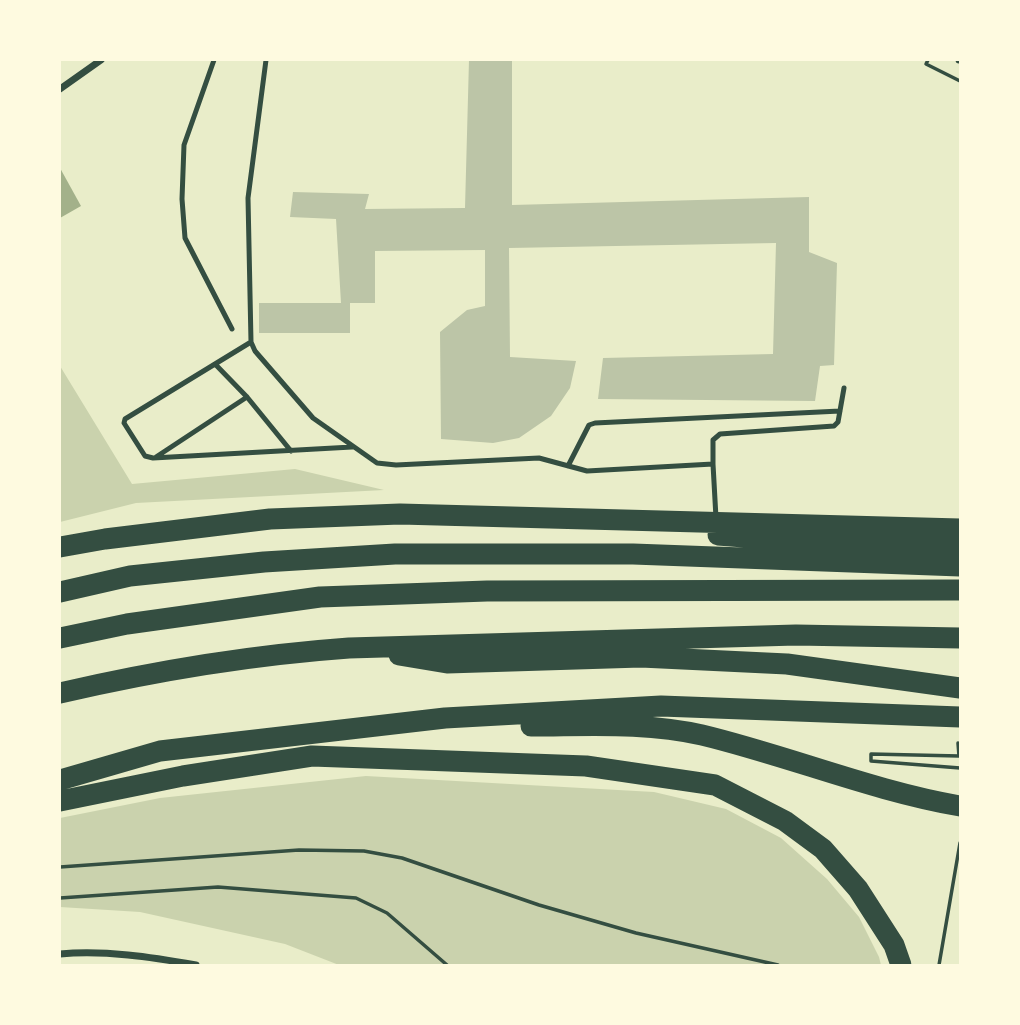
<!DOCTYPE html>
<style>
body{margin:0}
#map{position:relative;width:1020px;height:1025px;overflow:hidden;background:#e9edc9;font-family:"PT Sans",sans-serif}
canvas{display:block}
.frame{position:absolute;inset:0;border:61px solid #fefae0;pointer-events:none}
</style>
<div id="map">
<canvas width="1020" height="1025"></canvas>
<div class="frame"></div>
</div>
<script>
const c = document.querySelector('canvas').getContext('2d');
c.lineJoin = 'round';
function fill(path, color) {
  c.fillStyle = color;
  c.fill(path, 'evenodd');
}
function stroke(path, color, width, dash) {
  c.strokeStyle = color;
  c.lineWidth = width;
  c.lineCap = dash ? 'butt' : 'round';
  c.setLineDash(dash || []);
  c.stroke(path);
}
fill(new Path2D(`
 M 60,366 L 132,484 L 295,469 L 384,490 L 136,503 L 60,522 Z
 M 366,776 L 654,792 L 726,809 L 781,838 L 827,879 L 859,917 L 879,957 L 881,965 L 339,965 L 285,944 L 140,912 L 60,907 L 60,818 L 160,798 Z`), '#cad2ad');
fill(new Path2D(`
 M 60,168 L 81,206 L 60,218 Z`), '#a3b18a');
fill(new Path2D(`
 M 469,60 L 512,60 L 512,205 L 809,197 L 809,252 L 837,263 L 834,365 L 820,366 L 815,401 L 598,399 L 603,358 L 773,354 L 776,243 L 509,248 L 510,357 L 576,361 L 570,388 L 551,416 L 519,438 L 493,443 L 441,439 L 440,332 L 467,310 L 485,306 L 485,250 L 375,251 L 375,303 L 350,303 L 350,333 L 259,333 L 259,303 L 341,303 L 336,219 L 290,217 L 293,192 L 369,194 L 365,209 L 465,208 Z`), '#bcc5a7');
stroke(new Path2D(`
 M 928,60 L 926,64 L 960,81
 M 958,743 L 959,756 L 871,754 L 871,761 L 960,768
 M 60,867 L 299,850 L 364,851 L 402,858 L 539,905 L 636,933 L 778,965
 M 60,898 L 218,887 L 356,898 L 387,913 L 447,965
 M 939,965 L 960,843`), '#344e41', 3.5);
stroke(new Path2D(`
 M 214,60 L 184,145 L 182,199 L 185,238 L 232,329
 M 266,60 L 248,198 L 251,342 L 255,351 L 313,418 L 377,463 L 396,465 L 539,458 L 587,471 L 713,464 L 713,440 L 720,434 L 834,426 L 838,422 L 844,388
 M 251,342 L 125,419 L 124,423 L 145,456 L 153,458 L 352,447
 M 215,364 L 247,397 L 291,451
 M 156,457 L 247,397
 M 713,464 L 716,518
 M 568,466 L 589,425 L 595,423 L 840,411`), '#344e41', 5);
stroke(new Path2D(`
 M 959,60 L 960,60
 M 60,89 L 101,60
 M 60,954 C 105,950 151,957 196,965`), '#344e41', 7);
stroke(new Path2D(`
 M 718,535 L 848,545 L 960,550
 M 60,547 L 105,539 L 270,519 L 400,514 L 960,529
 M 60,592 L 130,576 L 264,562 L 395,554 L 633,554 L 960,566
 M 60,638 L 127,624 L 320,597 L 487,591 L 960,590
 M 399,655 L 447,663 L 641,657 L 787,664 L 960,688
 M 60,693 C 155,671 251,655 349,648 L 796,635 L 960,638
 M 531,726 C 588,726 646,722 702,735 C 789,756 873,791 960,806
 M 60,780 L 160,751 L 445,718 L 661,706 L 960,717
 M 60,801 L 183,776 L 312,756 L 586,766 L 715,785 L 785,821 L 823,849 L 858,889 L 894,945 L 901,965`), '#344e41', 21);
</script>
